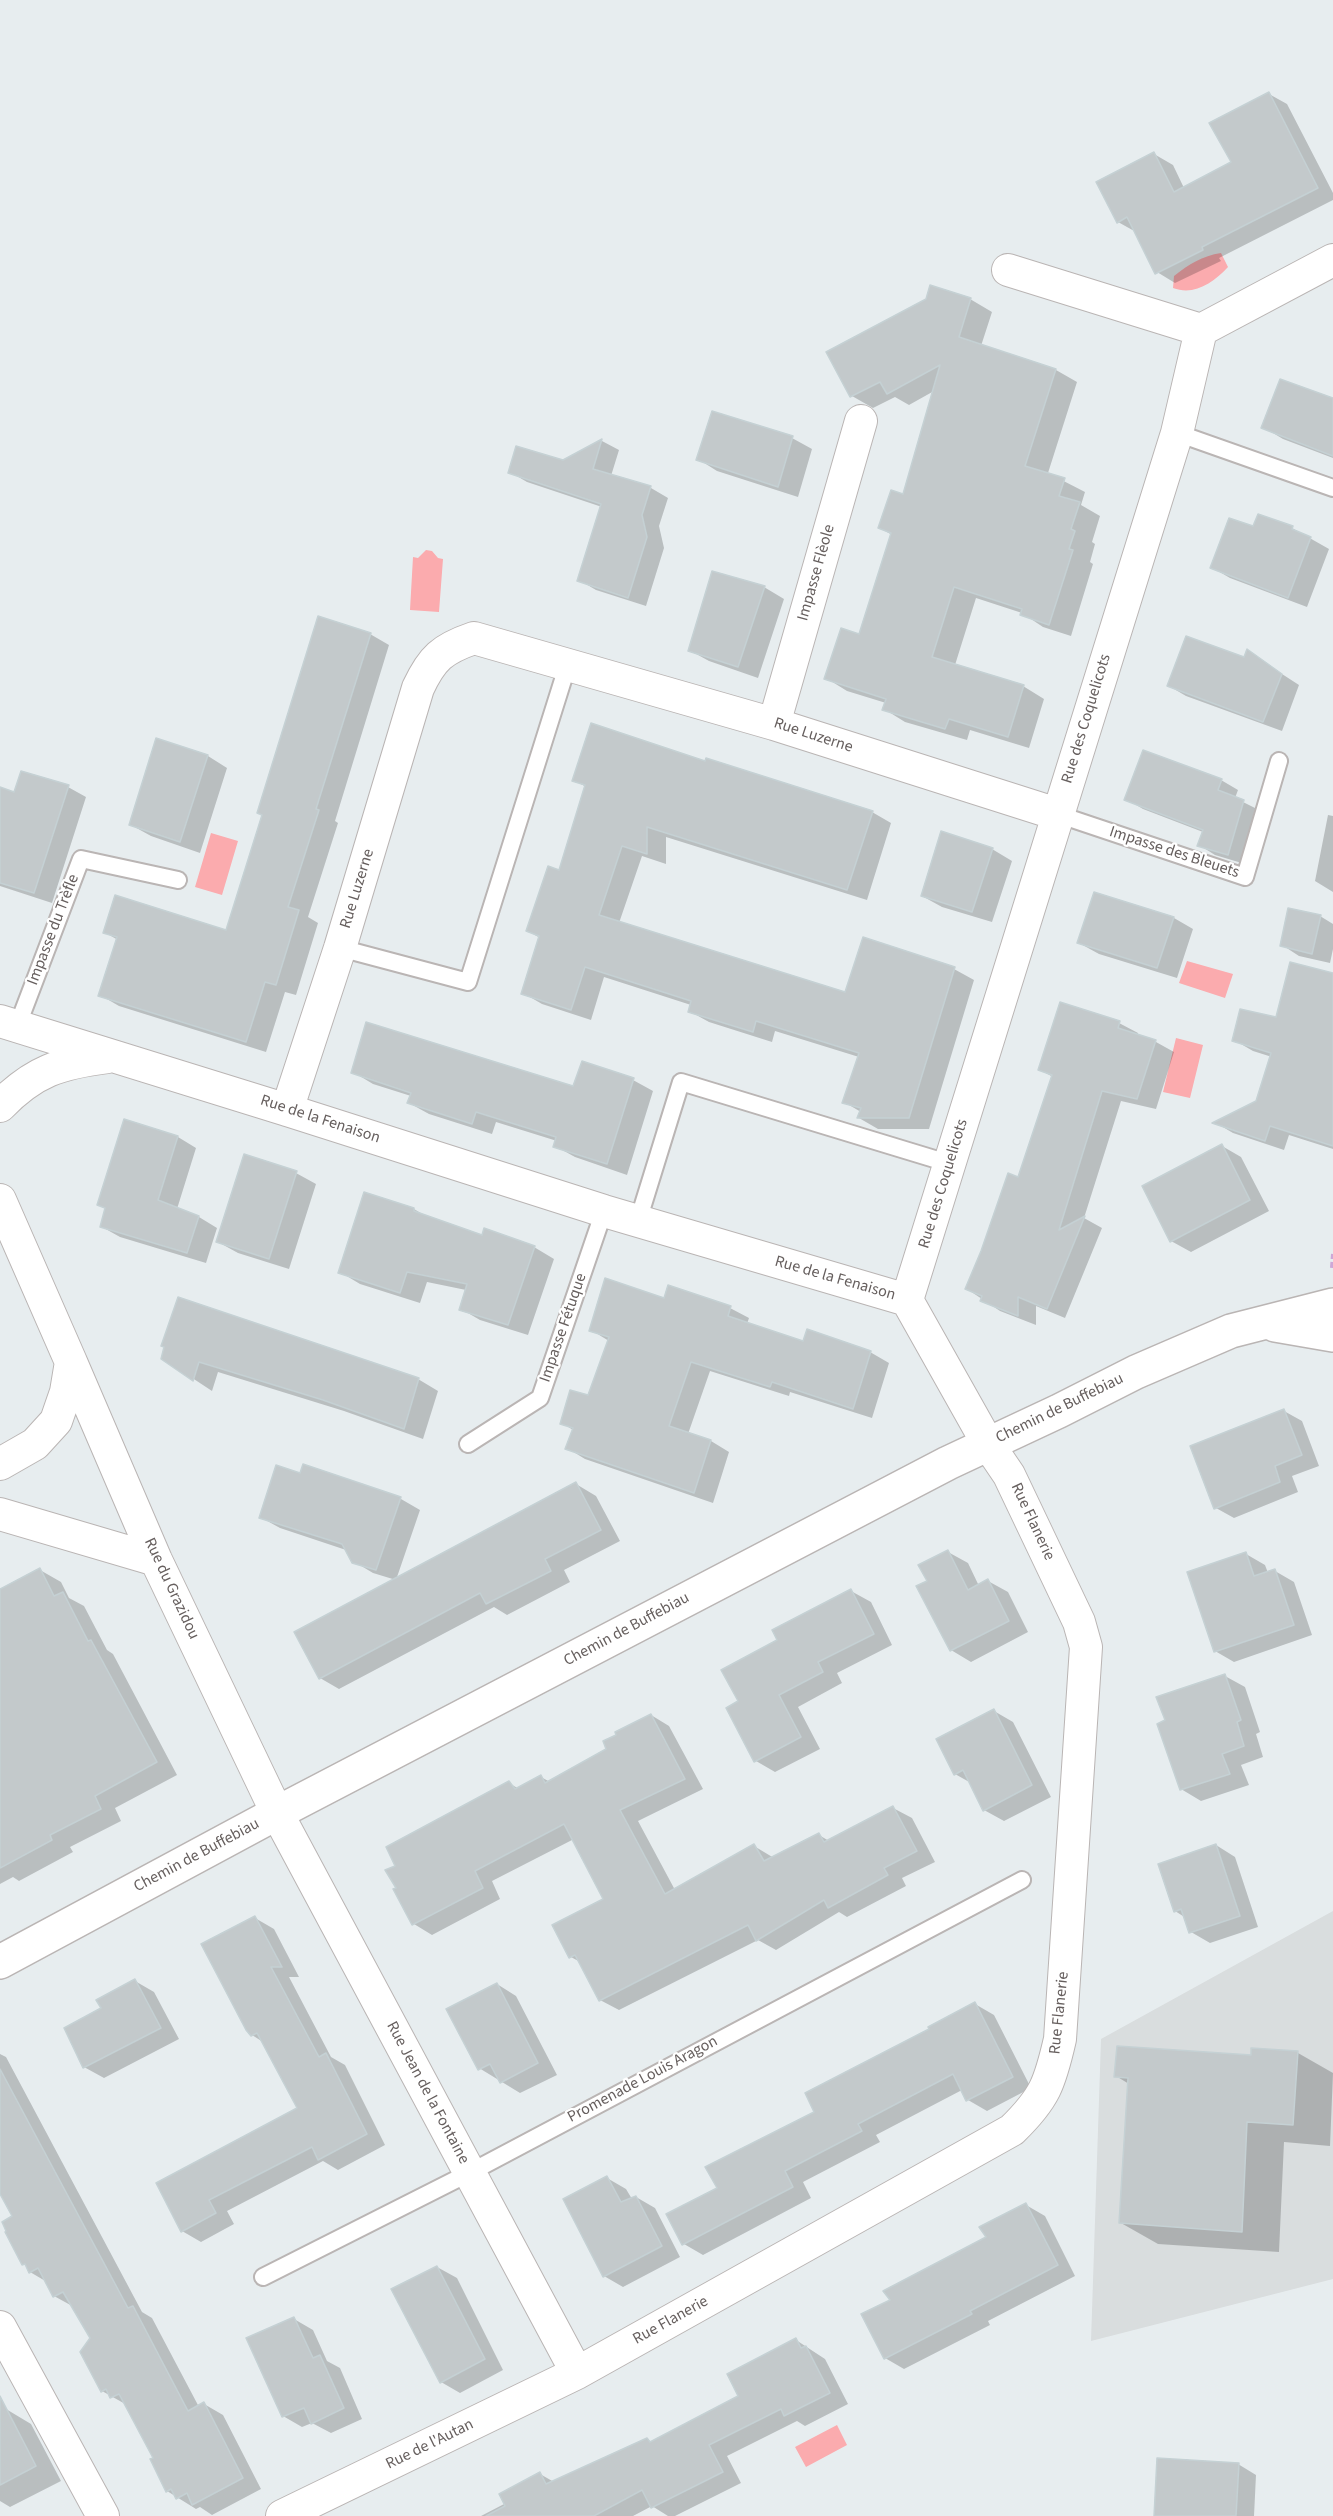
<!DOCTYPE html>
<meta charset="utf-8">
<style>
body{margin:0}
canvas{display:block;background:#e7edef}
</style>
<canvas width="1333" height="2516"></canvas>
<script>
const c = document.querySelector('canvas').getContext('2d');
c.lineJoin = 'round';
function fill(path, color) {
  c.fillStyle = color;
  c.fill(path, 'evenodd');
}
function stroke(path, color, width, dash) {
  c.strokeStyle = color;
  c.lineWidth = width;
  c.lineCap = dash ? 'butt' : 'round';
  c.setLineDash(dash || []);
  c.stroke(path);
}
function write(font, color, halo, rows, align = 'center') {
  c.font = font + ' "Source Sans 3",sans-serif';
  c.lineWidth = 4.5;
  c.setLineDash([]);
  c.textBaseline = 'middle';
  c.strokeStyle = halo;
  c.fillStyle = color;
  for (const [text, x, y, turn = 0] of rows) {
    c.save();
    c.translate(x, y);
    c.rotate((+turn || 0) * Math.PI / 180);
    c.textAlign = isNaN(turn) ? turn : align;
    if (halo) c.strokeText(text, 0, 0);
    c.fillText(text, 0, 0);
    c.restore();
  }
}
fill(new Path2D(`
 M 1333,1911 L 1333,2279 L 1091,2341 L 1101,2039 Z`), '#d9ddde');
fill(new Path2D(`
 M 1221,253 L 1228,267 C 1213,283 1194,296 1173,288 L 1174,276 C 1189,264 1202,256 1221,253 Z
 M 426,550 L 432,551 L 438,558 L 443,559 L 439,612 L 410,610 L 413,557 L 418,558 Z
 M 211,833 L 238,841 L 222,895 L 195,887 Z
 M 1187,961 L 1233,974 L 1225,998 L 1179,983 Z
 M 1176,1038 L 1203,1045 L 1190,1098 L 1163,1092 Z
 M 837,2425 L 847,2445 L 806,2467 L 795,2447 Z`), '#fbabae');
fill(new Path2D(`
 M 1269,94 L 1287,104 L 1333,193 L 1333,200 L 1219,258 L 1221,261 L 1175,283 L 1157,272 L 1136,232 L 1118,222 L 1154,154 L 1173,165 L 1184,188 L 1233,162 Z
 M 970,299 L 992,312 L 981,346 L 1056,370 L 1077,382 L 1048,473 L 1085,492 L 1081,505 L 1100,516 L 1092,542 L 1095,544 L 1090,562 L 1093,564 L 1071,636 L 1043,627 L 1022,613 L 976,598 L 955,665 L 1023,686 L 1044,699 L 1029,748 L 970,730 L 967,740 L 905,722 L 884,709 L 886,703 L 847,691 L 826,678 L 860,636 L 892,535 L 880,528 L 904,496 L 934,391 L 909,405 L 895,397 L 873,408 L 852,396 Z
 M 1333,403 L 1333,458 L 1283,439 L 1263,427 Z
 M 792,438 L 812,449 L 798,497 L 717,471 L 698,459 Z
 M 602,441 L 619,450 L 611,476 L 651,488 L 668,498 L 659,526 L 664,548 L 646,606 L 596,590 L 579,580 L 602,507 L 527,482 L 510,472 L 563,461 Z
 M 1254,528 L 1292,528 L 1329,549 L 1307,607 L 1230,578 L 1211,567 Z
 M 764,587 L 784,599 L 758,678 L 709,661 L 689,650 Z
 M 370,634 L 389,645 L 335,821 L 338,823 L 308,917 L 318,923 L 296,995 L 285,992 L 266,1052 L 119,1006 L 100,995 L 118,940 L 104,932 L 227,932 Z
 M 1248,652 L 1299,685 L 1282,731 L 1186,696 L 1169,686 L 1245,659 Z
 M 157,740 L 208,756 L 227,768 L 200,853 L 151,836 L 131,825 Z
 M 706,763 L 872,812 L 891,823 L 867,900 L 666,837 L 666,864 L 642,856 L 619,923 L 846,994 L 954,969 L 974,980 L 929,1129 L 878,1129 L 859,1118 L 861,1112 L 844,1102 L 859,1057 L 775,1031 L 772,1042 L 709,1022 L 689,1011 L 691,1005 L 604,977 L 591,1020 L 542,1004 L 523,993 L 540,938 L 528,931 L 560,871 L 586,787 L 574,780 Z
 M 1221,780 L 1238,790 L 1235,798 L 1261,811 L 1245,864 L 1215,855 L 1199,845 L 1203,832 L 1143,809 L 1126,799 Z
 M 68,787 L 86,797 L 52,903 L 0,886 L 0,789 L 15,793 Z
 M 1328,815 L 1333,816 L 1333,892 L 1315,881 Z
 M 992,849 L 1012,861 L 992,922 L 942,907 L 922,896 Z
 M 1095,894 L 1174,918 L 1193,929 L 1177,978 L 1099,954 L 1079,943 Z
 M 1320,916 L 1333,924 L 1333,949 L 1330,963 L 1299,956 L 1282,945 Z
 M 1333,974 L 1333,1149 L 1289,1135 L 1284,1150 L 1233,1133 L 1216,1123 L 1257,1102 L 1272,1057 L 1253,1051 L 1234,1040 L 1277,1019 Z
 M 1119,1023 L 1138,1033 L 1137,1036 L 1156,1042 L 1174,1052 L 1156,1109 L 1121,1101 L 1084,1218 L 1102,1228 L 1065,1318 L 1036,1306 L 1036,1325 L 1000,1311 L 967,1289 L 1019,1179 L 1053,1077 L 1040,1070 Z
 M 353,1072 L 574,1088 L 633,1080 L 653,1091 L 627,1175 L 575,1157 L 555,1146 L 557,1141 L 496,1122 L 492,1134 L 429,1114 L 409,1103 L 411,1096 L 373,1084 Z
 M 125,1121 L 178,1137 L 196,1148 L 177,1209 L 199,1217 L 217,1228 L 206,1263 L 120,1237 L 102,1227 L 107,1209 L 98,1204 Z
 M 1222,1146 L 1241,1157 L 1269,1211 L 1191,1252 L 1171,1241 Z
 M 296,1173 L 316,1184 L 289,1269 L 238,1253 L 218,1242 Z
 M 414,1209 L 429,1218 L 483,1237 L 534,1247 L 554,1259 L 528,1335 L 480,1320 L 461,1309 L 466,1290 L 427,1282 L 420,1303 L 360,1284 L 340,1272 Z
 M 665,1300 L 730,1308 L 749,1318 L 747,1324 L 804,1343 L 870,1352 L 889,1363 L 872,1418 L 790,1392 L 789,1396 L 710,1371 L 688,1434 L 711,1441 L 729,1452 L 713,1503 L 585,1459 L 567,1448 L 573,1430 L 562,1423 L 589,1397 L 609,1341 L 591,1330 Z
 M 162,1358 L 418,1379 L 438,1391 L 423,1439 L 344,1411 L 218,1372 L 212,1391 Z
 M 1284,1411 L 1302,1421 L 1319,1466 L 1292,1476 L 1298,1492 L 1234,1518 L 1216,1508 Z
 M 304,1466 L 401,1499 L 420,1510 L 396,1580 L 576,1484 L 596,1496 L 620,1541 L 564,1570 L 570,1582 L 507,1615 L 494,1607 L 339,1689 L 320,1678 L 396,1580 L 373,1573 L 353,1561 L 346,1550 L 280,1528 L 260,1517 L 301,1474 Z
 M 948,1552 L 968,1563 L 979,1586 L 988,1581 L 1008,1592 L 1028,1632 L 971,1662 L 951,1650 L 929,1581 Z
 M 1246,1554 L 1265,1565 L 1268,1573 L 1275,1571 L 1294,1582 L 1312,1635 L 1234,1662 L 1215,1651 Z
 M 40,1570 L 61,1582 L 69,1598 L 84,1606 L 107,1650 L 113,1654 L 177,1775 L 115,1808 L 121,1821 L 70,1847 L 73,1852 L 19,1881 L 13,1877 L 0,1884 L 0,1590 Z
 M 851,1591 L 871,1602 L 892,1645 L 837,1673 L 842,1683 L 798,1707 L 820,1749 L 775,1772 L 756,1761 L 740,1702 L 779,1640 Z
 M 1225,1676 L 1245,1687 L 1260,1732 L 1256,1734 L 1263,1757 L 1241,1765 L 1249,1785 L 1201,1801 L 1181,1789 Z
 M 994,1711 L 1013,1722 L 1051,1797 L 1004,1821 L 984,1810 L 971,1783 L 955,1774 Z
 M 651,1715 L 669,1726 L 703,1789 L 638,1821 L 675,1890 L 754,1846 L 774,1858 L 819,1835 L 829,1841 L 893,1808 L 912,1818 L 935,1862 L 902,1878 L 906,1886 L 847,1917 L 839,1912 L 776,1950 L 758,1940 L 619,2010 L 600,2000 L 580,1962 L 571,1957 L 605,1900 L 574,1839 L 492,1881 L 500,1899 L 432,1935 L 414,1924 L 398,1889 L 397,1866 L 509,1783 L 519,1789 L 541,1777 L 550,1782 L 608,1749 Z
 M 1216,1845 L 1235,1857 L 1258,1927 L 1210,1943 L 1191,1932 L 1186,1918 L 1175,1911 Z
 M 255,1918 L 274,1929 L 299,1977 L 289,1977 L 331,2057 L 345,2065 L 385,2145 L 338,2170 L 323,2161 L 227,2211 L 234,2224 L 201,2242 L 182,2231 L 158,2184 L 299,2109 L 263,2042 L 252,2035 Z
 M 135,1981 L 154,1992 L 179,2039 L 104,2078 L 84,2067 L 103,2008 Z
 M 497,1984 L 516,1996 L 557,2075 L 520,2093 L 479,2068 Z
 M 975,2004 L 994,2015 L 1031,2088 L 987,2111 L 968,2100 L 962,2090 L 876,2135 L 880,2142 L 803,2182 L 811,2198 L 703,2255 L 684,2244 L 719,2189 L 816,2112 L 931,2030 Z
 M 1298,2053 L 1333,2073 L 1330,2146 L 1284,2142 L 1279,2252 L 1158,2244 L 1121,2223 L 1129,2084 L 1116,2076 Z
 M 0,2054 L 6,2057 L 142,2312 L 152,2318 L 199,2407 L 204,2404 L 223,2415 L 261,2489 L 212,2515 L 200,2507 L 196,2509 L 167,2491 L 155,2459 L 127,2405 L 102,2391 L 91,2338 L 74,2307 L 54,2296 L 47,2282 L 30,2272 L 28,2267 L 23,2264 L 14,2217 L 0,2191 Z
 M 607,2178 L 626,2189 L 632,2199 L 636,2197 L 655,2208 L 680,2257 L 623,2287 L 604,2276 Z
 M 1026,2205 L 1045,2216 L 1075,2276 L 988,2321 L 990,2325 L 904,2369 L 885,2358 L 892,2300 L 989,2238 Z
 M 437,2267 L 457,2278 L 503,2370 L 460,2393 L 441,2382 Z
 M 294,2319 L 313,2330 L 327,2361 L 340,2368 L 362,2419 L 331,2433 L 312,2423 L 302,2427 L 283,2416 Z
 M 796,2340 L 825,2359 L 848,2404 L 805,2426 L 797,2421 L 727,2456 L 741,2483 L 675,2516 L 668,2516 L 652,2506 L 633,2516 L 481,2516 L 506,2503 L 540,2474 L 554,2482 L 647,2439 L 653,2443 L 740,2396 Z
 M 6,2409 L 31,2424 L 61,2481 L 10,2507 L 0,2501 L 0,2412 Z
 M 1238,2464 L 1256,2475 L 1254,2516 L 1156,2516 Z`), '#0003');
const building = new Path2D(`
 M 1269,92 L 1318,188 L 1202,247 L 1203,250 L 1155,274 L 1127,217 L 1117,223 L 1096,182 L 1154,152 L 1174,192 L 1231,162 L 1209,123 Z
 M 930,285 L 971,298 L 959,337 L 1056,369 L 1025,466 L 1065,478 L 1059,496 L 1080,502 L 1071,529 L 1075,531 L 1069,549 L 1073,550 L 1049,625 L 1020,615 L 1022,609 L 954,587 L 932,657 L 1024,685 L 1008,737 L 949,719 L 945,729 L 882,710 L 886,699 L 824,679 L 841,628 L 859,634 L 891,533 L 878,528 L 891,490 L 903,494 L 940,365 L 887,394 L 880,382 L 850,397 L 826,352 L 926,299 Z
 M 1280,379 L 1333,398 L 1333,456 L 1261,428 Z
 M 712,411 L 793,436 L 778,487 L 696,460 Z
 M 602,439 L 593,469 L 651,486 L 642,515 L 647,537 L 628,598 L 577,581 L 601,504 L 508,473 L 516,446 L 563,460 Z
 M 1258,514 L 1293,526 L 1292,529 L 1311,537 L 1288,598 L 1210,568 L 1229,518 L 1253,526 Z
 M 712,571 L 765,586 L 738,667 L 688,651 Z
 M 318,616 L 371,633 L 316,809 L 319,810 L 288,907 L 299,910 L 276,985 L 265,982 L 246,1042 L 98,996 L 117,937 L 103,933 L 115,895 L 226,930 L 262,815 L 257,813 Z
 M 1186,636 L 1244,657 L 1247,649 L 1282,674 L 1263,722 L 1167,686 Z
 M 591,723 L 705,761 L 706,758 L 873,811 L 847,890 L 647,827 L 647,854 L 622,846 L 599,915 L 845,992 L 863,937 L 955,967 L 909,1118 L 857,1118 L 861,1108 L 842,1103 L 859,1053 L 756,1021 L 753,1032 L 688,1012 L 691,1001 L 585,967 L 571,1010 L 521,994 L 539,936 L 526,931 L 548,866 L 559,870 L 585,785 L 572,781 Z
 M 156,738 L 208,755 L 180,842 L 129,825 Z
 M 1143,750 L 1222,779 L 1218,790 L 1244,800 L 1228,855 L 1197,846 L 1203,830 L 1124,800 Z
 M 21,771 L 69,785 L 34,893 L 0,883 L 0,787 L 14,792 Z
 M 941,831 L 993,848 L 972,912 L 921,896 Z
 M 1094,892 L 1174,917 L 1157,968 L 1077,943 Z
 M 1288,908 L 1321,915 L 1312,954 L 1280,946 Z
 M 1290,962 L 1333,973 L 1333,1146 L 1270,1126 L 1265,1141 L 1212,1123 L 1256,1101 L 1271,1053 L 1232,1041 L 1240,1009 L 1276,1017 Z
 M 1060,1002 L 1120,1021 L 1118,1028 L 1156,1040 L 1137,1099 L 1102,1091 L 1059,1230 L 1085,1216 L 1047,1309 L 1018,1297 L 1018,1316 L 980,1301 L 982,1296 L 965,1289 L 981,1251 L 1008,1173 L 1018,1177 L 1052,1075 L 1038,1070 Z
 M 366,1022 L 573,1086 L 582,1061 L 634,1078 L 607,1164 L 553,1147 L 556,1137 L 476,1112 L 472,1124 L 407,1103 L 411,1093 L 351,1073 Z
 M 124,1119 L 178,1136 L 158,1200 L 199,1216 L 187,1253 L 100,1227 L 105,1208 L 97,1205 Z
 M 1222,1144 L 1250,1200 L 1170,1242 L 1142,1186 Z
 M 244,1154 L 297,1171 L 269,1259 L 216,1242 Z
 M 364,1192 L 414,1208 L 414,1211 L 482,1235 L 484,1228 L 535,1246 L 508,1325 L 459,1310 L 467,1284 L 407,1272 L 400,1293 L 338,1273 Z
 M 605,1278 L 664,1298 L 668,1285 L 731,1306 L 728,1316 L 803,1341 L 807,1329 L 871,1351 L 853,1409 L 772,1382 L 770,1387 L 691,1362 L 669,1426 L 711,1440 L 694,1493 L 565,1449 L 573,1428 L 560,1424 L 570,1390 L 588,1395 L 609,1337 L 589,1331 Z
 M 178,1297 L 419,1378 L 404,1429 L 323,1400 L 199,1362 L 193,1381 L 161,1359 L 164,1347 L 161,1346 Z
 M 1284,1409 L 1302,1455 L 1275,1466 L 1280,1482 L 1214,1509 L 1190,1446 Z
 M 303,1464 L 401,1497 L 376,1570 L 352,1563 L 342,1544 L 259,1518 L 276,1465 L 300,1473 Z
 M 576,1482 L 601,1530 L 545,1559 L 551,1571 L 486,1604 L 480,1593 L 319,1679 L 294,1632 Z
 M 948,1550 L 968,1590 L 988,1579 L 1009,1621 L 950,1651 L 916,1586 L 927,1581 L 918,1565 Z
 M 1246,1552 L 1254,1576 L 1275,1569 L 1294,1625 L 1214,1652 L 1187,1572 Z
 M 40,1568 L 54,1596 L 63,1592 L 88,1641 L 91,1640 L 157,1762 L 95,1796 L 101,1809 L 50,1835 L 52,1840 L 0,1868 L 0,1589 Z
 M 851,1589 L 874,1634 L 818,1662 L 823,1672 L 779,1695 L 801,1737 L 754,1762 L 726,1708 L 738,1701 L 721,1670 L 777,1640 L 772,1630 Z
 M 1225,1674 L 1241,1720 L 1237,1722 L 1244,1746 L 1222,1754 L 1230,1774 L 1180,1790 L 1157,1724 L 1165,1720 L 1156,1697 Z
 M 994,1709 L 1032,1785 L 983,1811 L 963,1770 L 954,1775 L 936,1739 Z
 M 651,1714 L 685,1779 L 620,1810 L 665,1894 L 754,1844 L 764,1861 L 819,1833 L 824,1842 L 893,1806 L 917,1851 L 884,1868 L 888,1875 L 828,1908 L 824,1900 L 756,1941 L 748,1925 L 599,2001 L 575,1955 L 569,1958 L 552,1925 L 603,1899 L 564,1824 L 475,1871 L 483,1888 L 412,1925 L 393,1889 L 396,1888 L 385,1870 L 395,1866 L 386,1847 L 509,1781 L 515,1789 L 541,1775 L 545,1783 L 606,1749 L 603,1741 L 616,1735 L 615,1732 Z
 M 1216,1844 L 1240,1916 L 1189,1933 L 1181,1909 L 1174,1912 L 1158,1864 Z
 M 255,1916 L 282,1967 L 271,1967 L 319,2057 L 326,2053 L 367,2134 L 318,2160 L 312,2147 L 209,2200 L 216,2213 L 181,2232 L 156,2183 L 297,2108 L 257,2033 L 251,2036 L 246,2030 L 201,1944 Z
 M 135,1979 L 161,2028 L 83,2068 L 64,2028 L 101,2008 L 96,2000 Z
 M 497,1983 L 538,2063 L 500,2083 L 490,2064 L 478,2070 L 446,2009 Z
 M 975,2002 L 1013,2077 L 966,2101 L 953,2074 L 858,2124 L 862,2131 L 785,2171 L 793,2187 L 682,2245 L 666,2214 L 717,2188 L 705,2167 L 814,2112 L 805,2093 L 929,2029 L 928,2027 Z
 M 1117,2046 L 1251,2055 L 1251,2048 L 1298,2051 L 1293,2125 L 1247,2122 L 1242,2232 L 1119,2223 L 1128,2078 L 1114,2077 Z
 M 0,2069 L 128,2308 L 133,2306 L 188,2411 L 204,2402 L 243,2478 L 192,2505 L 187,2493 L 176,2499 L 171,2489 L 166,2492 L 150,2459 L 153,2458 L 119,2394 L 110,2398 L 106,2389 L 101,2392 L 80,2352 L 90,2338 L 63,2292 L 53,2297 L 38,2268 L 29,2273 L 25,2264 L 22,2265 L 5,2232 L 6,2231 L 2,2222 L 12,2216 L 0,2194 Z
 M 607,2176 L 621,2202 L 636,2196 L 662,2246 L 603,2277 L 563,2199 Z
 M 1026,2203 L 1058,2265 L 970,2311 L 972,2314 L 884,2359 L 861,2314 L 890,2300 L 883,2291 L 986,2237 L 979,2227 Z
 M 437,2266 L 485,2359 L 440,2383 L 391,2289 Z
 M 294,2317 L 313,2358 L 320,2355 L 344,2408 L 311,2424 L 304,2408 L 282,2417 L 246,2338 Z
 M 796,2338 L 801,2348 L 806,2346 L 830,2393 L 784,2416 L 781,2409 L 709,2445 L 723,2472 L 651,2508 L 642,2490 L 594,2516 L 486,2516 L 505,2506 L 499,2494 L 540,2472 L 546,2484 L 647,2438 L 650,2442 L 738,2396 L 727,2374 Z
 M 0,2396 L 36,2466 L 0,2485 Z
 M 1157,2458 L 1239,2463 L 1236,2516 L 1154,2516 Z`);
fill(building, '#c3c9cb');
stroke(building, '#c5d1d4', 1.5);
const service = new Path2D(`
 M 1177,433 L 1333,488
 M 1057,814 L 1245,877 L 1279,761
 M 340,948 L 468,982 L 568,664
 M 17,1027 L 81,859 L 178,880
 M 638,1221 L 681,1082 L 951,1164
 M 468,1444 L 540,1398 L 604,1211
 M 263,2277 L 469,2173 L 1022,1880`);
const minor = new Path2D(`
 M 1201,330 L 1333,260
 M 774,724 L 861,421
 M 0,1021 L 287,1110 L 604,1211 L 907,1300 L 988,1444 L 1009,1475 L 1079,1622 L 1086,1647 L 1060,2039 C 1050,2083 1045,2098 1012,2130 L 577,2373 L 282,2516
 M 0,1106 C 34,1071 60,1063 108,1057
 M 287,1110 L 340,948 L 418,688 C 432,658 442,649 474,638 L 774,724 L 1057,814
 M 0,1200 L 71,1362 L 66,1392 L 56,1421 L 35,1444 L 0,1464
 M 907,1300 L 1177,433 L 1201,330 L 1008,270
 M 71,1362 L 156,1560 L 277,1813 L 577,2373
 M 0,1514 L 156,1560
 M 0,2327 L 103,2516`);
const tertiary = new Path2D(`
 M 1275,1325 L 1333,1335
 M 0,1962 L 277,1813 L 948,1463 L 1059,1411 L 1136,1372 L 1231,1331 L 1333,1305`);
stroke(service, '#bab5b4', 20);
stroke(minor, '#bab5b4', 34);
stroke(tertiary, '#bab5b4', 36);
stroke(new Path2D(`
 M 1332,1268 L 1333,1254`), '#cda8d7', 4, [6, 3]);
stroke(service, '#fff', 16);
stroke(minor, '#fff', 32);
stroke(tertiary, '#fff', 33);
write('16px', '#665f5e', '#fff', [
 ["Impasse Flèole",817,573,-74],
 ["Rue des Coquelicots",1087,719,-73],
 ["Rue Luzerne",813,736,18],
 ["Impasse des Bleuets",1174,853,18],
 ["Rue Luzerne",358,889,-73],
 ["Impasse du Trèfle",54,930,-69],
 ["Rue de la Fenaison",320,1120,18],
 ["Rue des Coquelicots",944,1184,-73],
 ["Rue de la Fenaison",835,1279,16],
 ["Impasse Fétuque",564,1328,-71],
 ["Chemin de Buffebiau",1060,1409,-26],
 ["Rue Flanerie",1032,1522,65],
 ["Rue du Grazidou",171,1589,65],
 ["Chemin de Buffebiau",627,1630,-28],
 ["Chemin de Buffebiau",197,1856,-28],
 ["Rue Flanerie",1060,2013,-84],
 ["Promenade Louis Aragon",643,2080,-28],
 ["Rue Jean de la Fontaine",427,2093,62],
 ["Rue Flanerie",671,2321,-29],
 ["Rue de l'Autan",430,2445,-26]
]);
</script>
